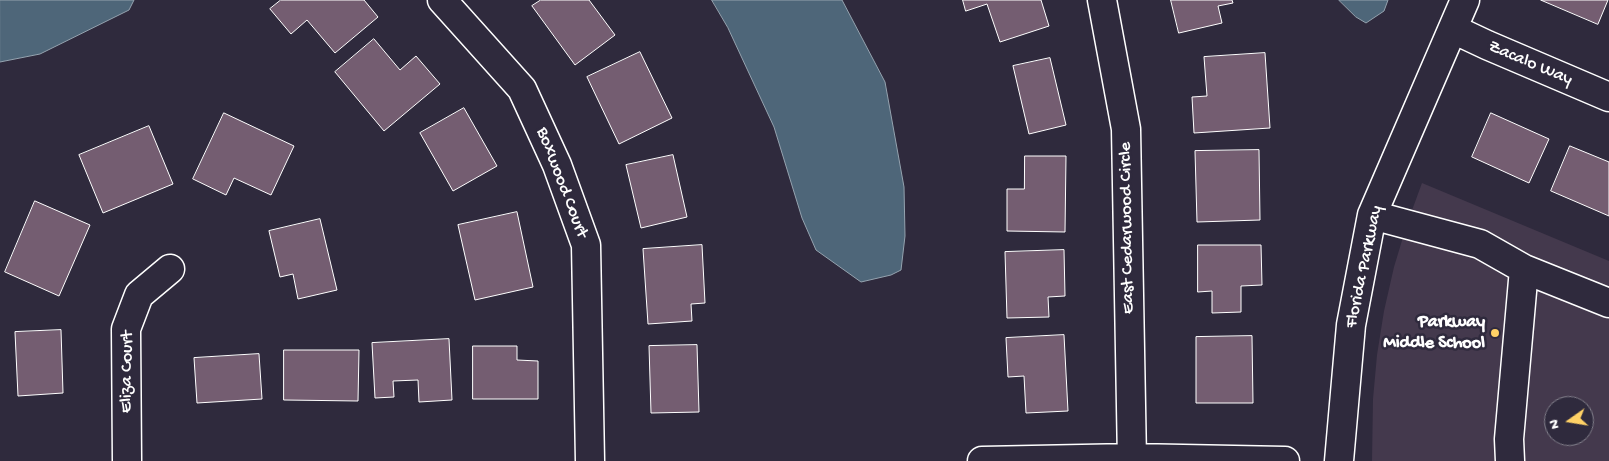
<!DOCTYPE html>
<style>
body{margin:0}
#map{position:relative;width:1609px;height:461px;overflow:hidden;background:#2f2a3d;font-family:"Gochi Hand",sans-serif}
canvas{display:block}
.north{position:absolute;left:1544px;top:396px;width:50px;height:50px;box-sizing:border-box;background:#2f2a3d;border:1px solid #827f8b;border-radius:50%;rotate:257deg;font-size:14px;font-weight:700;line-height:20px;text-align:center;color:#fff}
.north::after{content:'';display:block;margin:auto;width:18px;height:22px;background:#ffd166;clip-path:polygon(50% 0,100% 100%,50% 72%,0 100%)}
</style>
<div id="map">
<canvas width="1609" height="461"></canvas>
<div class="north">N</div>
</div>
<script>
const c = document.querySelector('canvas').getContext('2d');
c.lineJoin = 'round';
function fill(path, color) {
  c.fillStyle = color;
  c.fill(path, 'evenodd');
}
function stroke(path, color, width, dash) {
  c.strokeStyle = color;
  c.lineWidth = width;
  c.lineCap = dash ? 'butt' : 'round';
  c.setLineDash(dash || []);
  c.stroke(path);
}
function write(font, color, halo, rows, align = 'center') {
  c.font = font + ' "Gochi Hand",sans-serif';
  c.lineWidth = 5;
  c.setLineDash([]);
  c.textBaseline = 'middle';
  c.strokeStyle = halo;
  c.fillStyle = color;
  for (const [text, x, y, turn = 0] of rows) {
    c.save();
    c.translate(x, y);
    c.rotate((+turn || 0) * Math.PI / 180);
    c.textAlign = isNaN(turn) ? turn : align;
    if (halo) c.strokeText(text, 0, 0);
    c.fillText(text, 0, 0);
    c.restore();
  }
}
fill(new Path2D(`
 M 1422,183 L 1609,261 L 1609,461 L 1372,461 L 1373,399 L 1377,355 L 1384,311 L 1394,267 L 1407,224 ZM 1554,406 L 1584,406 L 1584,436 L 1554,436 Z`), '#44394d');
const water = new Path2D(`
 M 0,0 L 134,0 L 129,10 L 40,54 L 0,62 Z
 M 712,0 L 842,0 L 885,82 L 904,187 L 905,236 L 901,270 L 891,275 L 861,282 L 816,250 L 802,218 L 774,127 L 728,28 Z
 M 1339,0 L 1388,0 L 1384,11 L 1366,23 L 1356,17 Z`);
fill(water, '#4e6679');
stroke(water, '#95a3af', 1);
const building = new Path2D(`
 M 281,0 L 364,0 L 378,17 L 335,53 L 307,20 L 291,34 L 270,9 Z
 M 541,0 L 589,0 L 615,35 L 575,65 L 532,6 Z
 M 963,0 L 1041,0 L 1049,26 L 1000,42 L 987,4 L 966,11 Z
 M 1171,0 L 1232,0 L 1233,3 L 1218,6 L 1222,23 L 1179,33 Z
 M 1541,0 L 1608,0 L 1598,24 Z
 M 374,39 L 400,70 L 416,56 L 440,84 L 384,131 L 335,72 Z
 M 640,52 L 672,118 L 619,144 L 587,77 Z
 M 1265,53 L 1270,128 L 1194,133 L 1192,97 L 1207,96 L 1204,57 Z
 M 1050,58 L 1066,125 L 1029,134 L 1013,66 Z
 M 464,108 L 497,166 L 453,191 L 420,133 Z
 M 224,113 L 294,146 L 271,195 L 234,178 L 226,195 L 193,179 Z
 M 1491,113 L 1549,139 L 1529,183 L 1472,157 Z
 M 149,126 L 173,184 L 103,213 L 79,155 Z
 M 1570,146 L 1609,162 L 1609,216 L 1551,191 Z
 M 1259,150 L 1260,220 L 1197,222 L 1195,151 Z
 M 673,155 L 687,217 L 641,228 L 626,165 Z
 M 1025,156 L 1066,156 L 1065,232 L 1007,231 L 1007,189 L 1024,189 Z
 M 35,201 L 90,225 L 59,296 L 5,272 Z
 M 517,212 L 533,287 L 475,300 L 458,225 Z
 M 320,219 L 337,290 L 298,299 L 293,274 L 280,277 L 269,231 Z
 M 702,245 L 705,303 L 691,304 L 692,321 L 648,324 L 643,249 Z
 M 1198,245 L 1261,245 L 1262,285 L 1241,286 L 1241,312 L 1212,313 L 1212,291 L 1198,292 Z
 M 1064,250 L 1065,296 L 1048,297 L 1049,317 L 1007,318 L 1005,252 Z
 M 61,330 L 63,393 L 18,396 L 15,332 Z
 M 1064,335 L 1068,411 L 1026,413 L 1024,376 L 1008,377 L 1006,338 Z
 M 1252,336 L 1253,403 L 1196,403 L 1196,337 Z
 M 449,339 L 452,400 L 419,402 L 418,380 L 393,381 L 394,397 L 375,398 L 372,343 Z
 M 697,345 L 699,412 L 651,413 L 649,346 Z
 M 473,346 L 517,346 L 517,360 L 538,361 L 538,399 L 473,399 Z
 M 284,350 L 359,350 L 358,401 L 284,400 Z
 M 259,354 L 262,399 L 197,403 L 194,358 Z`);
fill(building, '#745d71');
stroke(building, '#fff', 1);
const minor = new Path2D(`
 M 442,0 L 522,89 L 557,165 L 586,245 L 590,461
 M 1102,0 L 1126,129 L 1132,461
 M 1453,29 L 1487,45 L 1609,97
 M 1372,215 L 1480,244 L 1524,269 L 1609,303
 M 127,461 L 126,329 L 139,295 L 170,269
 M 982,461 L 1132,458 L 1285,461
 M 1339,461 L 1351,325 L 1372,215 L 1465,0
 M 1510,461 L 1509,439 L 1524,269`);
stroke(minor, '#fff', 31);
stroke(minor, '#2f2a3d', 28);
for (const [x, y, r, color] of [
 [1495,333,5,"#ffd166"]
]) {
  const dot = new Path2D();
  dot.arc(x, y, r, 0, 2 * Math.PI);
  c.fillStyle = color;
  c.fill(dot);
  stroke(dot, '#2f2a3d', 2);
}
write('18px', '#fff', '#2f2a3d', [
 ["Zacalo Way",1530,64,23],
 ["Boxwood Court",561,183,69],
 ["East Cedarwood Circle",1128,228,-91],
 ["Florida Parkway",1365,267,-78],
 ["Eliza Court",128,372,-89]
]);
write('bold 18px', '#fff', '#2f2a3d', [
 ["Parkway",1485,323],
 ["Middle School",1485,344]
], 'right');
</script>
